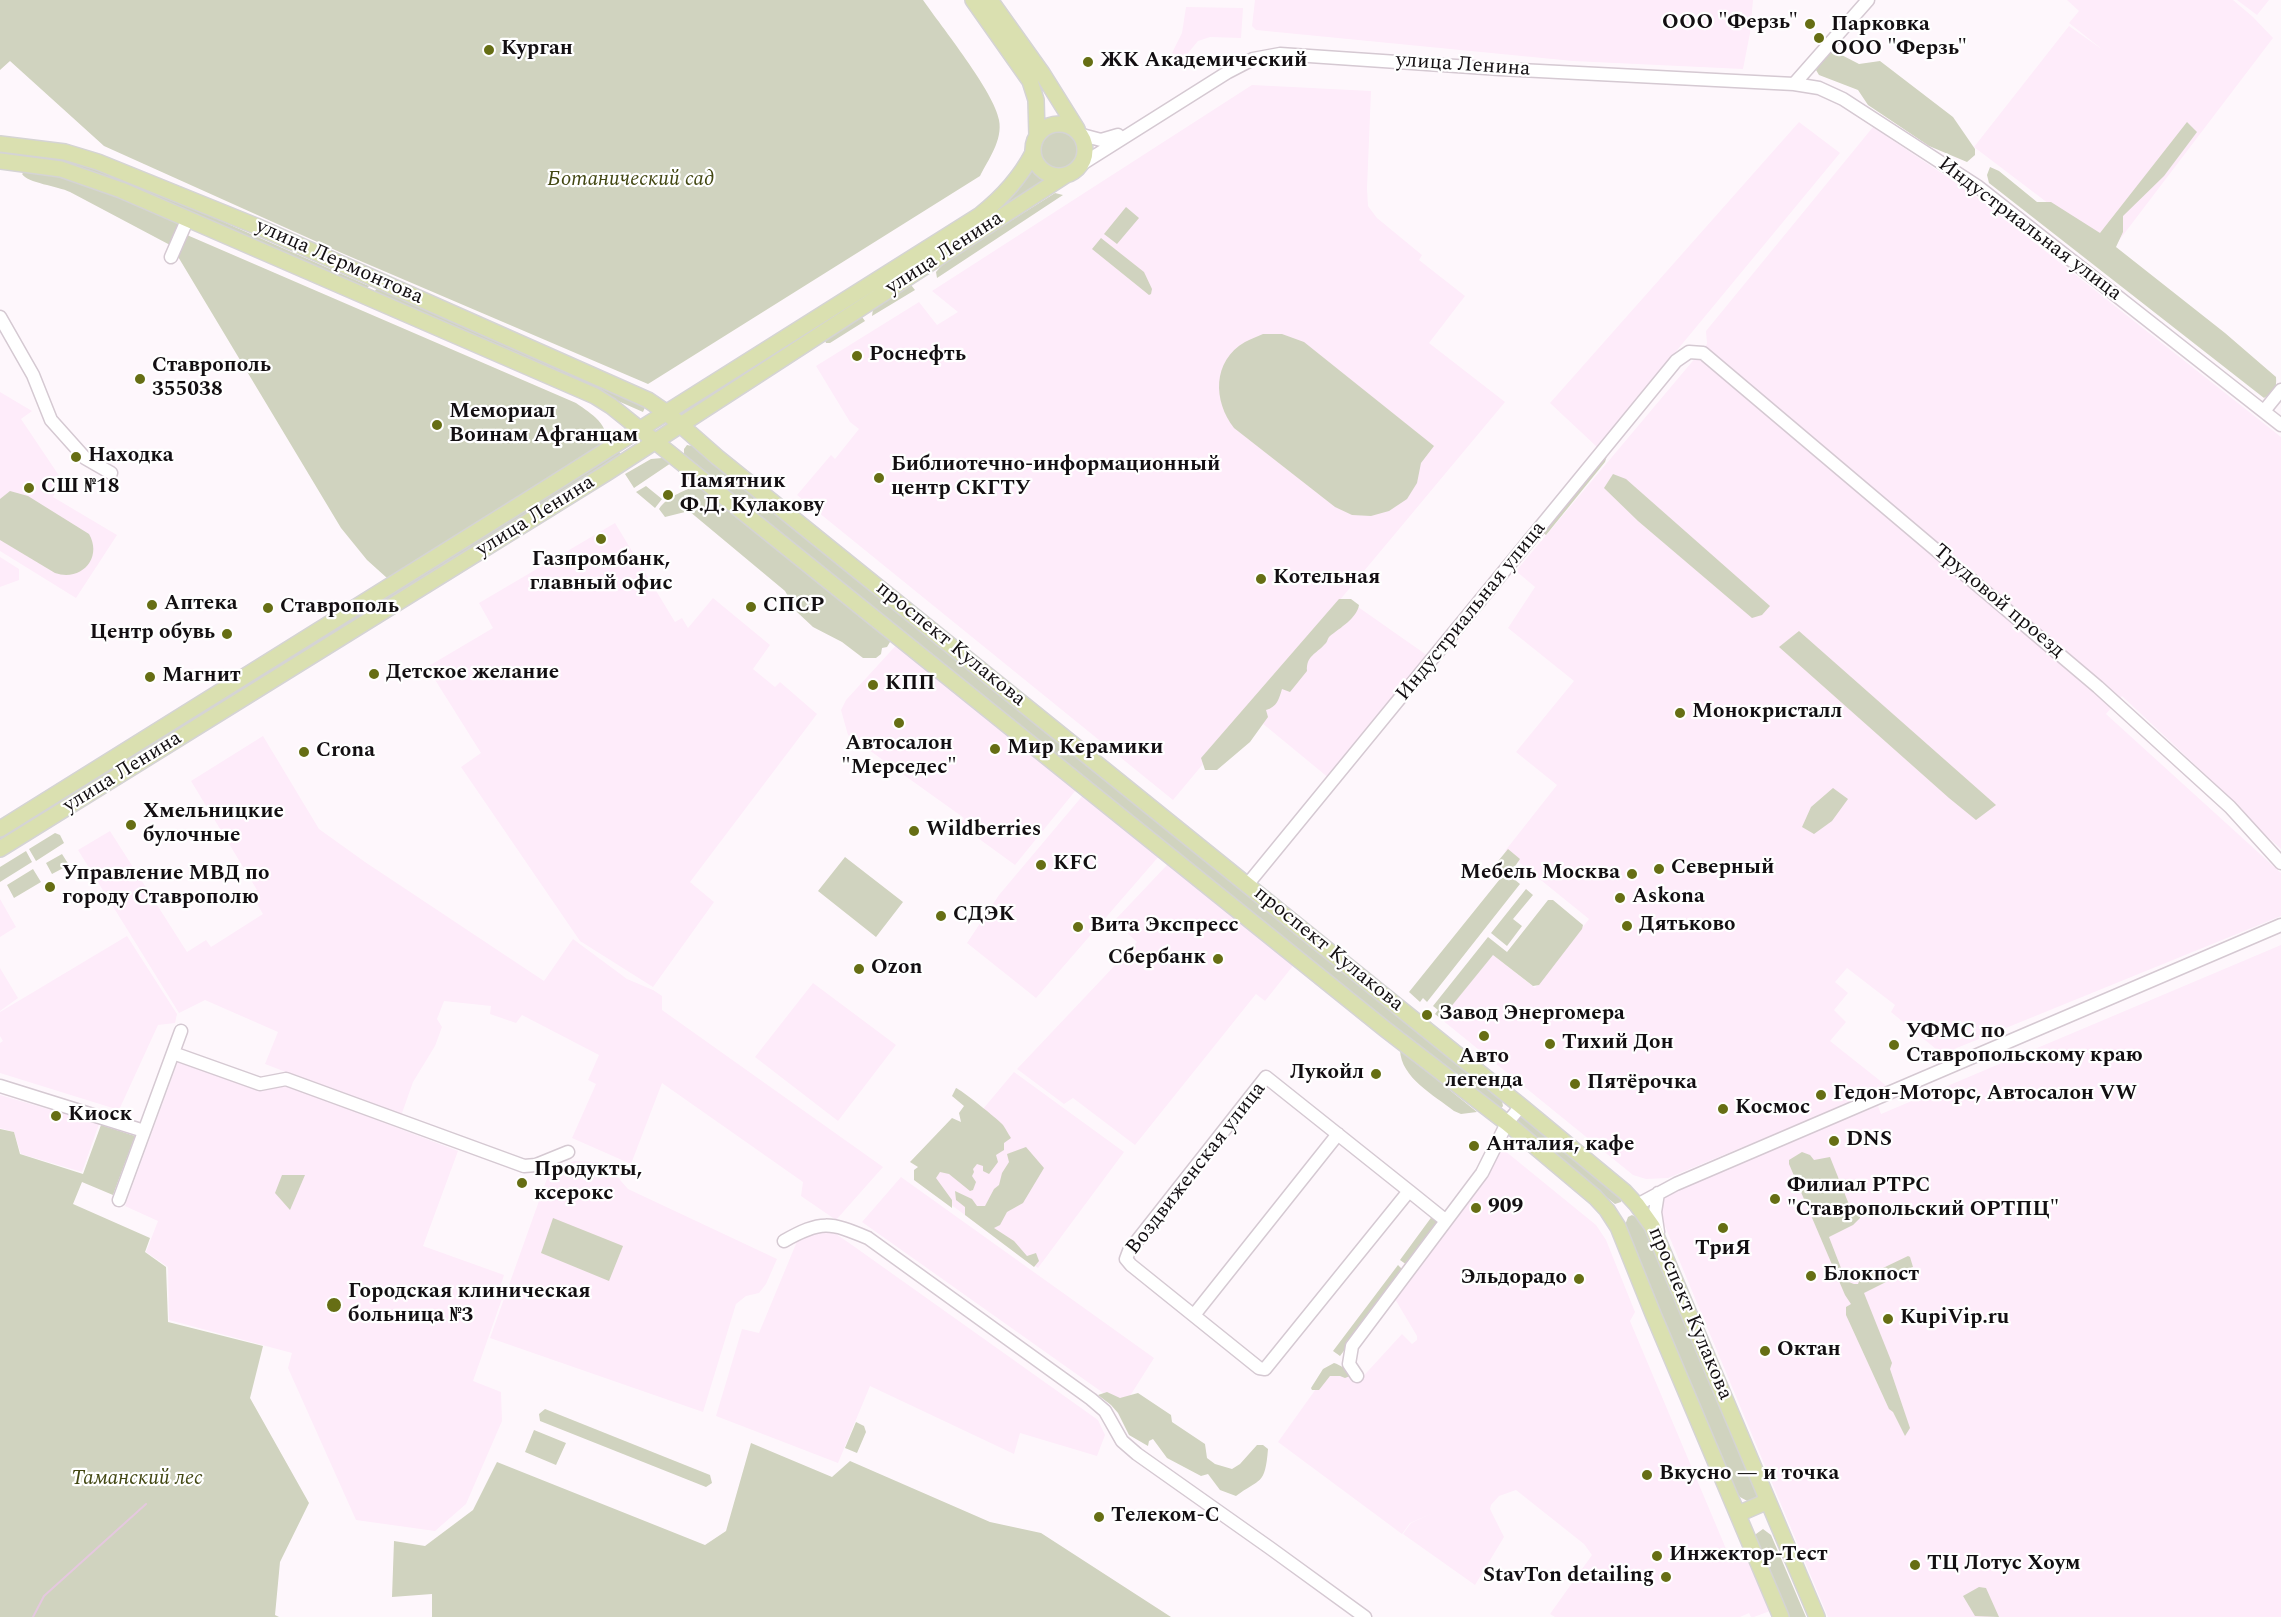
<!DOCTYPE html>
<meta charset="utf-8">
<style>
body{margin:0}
canvas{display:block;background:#fef7fc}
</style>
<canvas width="2281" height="1617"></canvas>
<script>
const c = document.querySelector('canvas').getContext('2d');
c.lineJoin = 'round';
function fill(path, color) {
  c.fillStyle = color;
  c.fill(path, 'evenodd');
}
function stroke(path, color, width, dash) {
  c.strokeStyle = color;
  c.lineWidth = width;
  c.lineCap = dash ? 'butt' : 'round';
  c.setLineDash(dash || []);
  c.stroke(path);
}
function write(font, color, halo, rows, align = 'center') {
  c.font = font + ' Spectral,serif';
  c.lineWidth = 4.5;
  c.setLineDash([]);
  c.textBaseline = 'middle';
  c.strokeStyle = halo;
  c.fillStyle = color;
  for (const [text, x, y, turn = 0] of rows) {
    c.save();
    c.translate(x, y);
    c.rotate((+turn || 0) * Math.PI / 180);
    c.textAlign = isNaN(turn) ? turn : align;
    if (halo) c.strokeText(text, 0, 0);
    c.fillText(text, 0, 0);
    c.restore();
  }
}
fill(new Path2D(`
 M 1255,0 L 1753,0 L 1750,33 L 1743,69 L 1573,61 L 1256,30 L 1252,26 Z
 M 2067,0 L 2233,0 L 2253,17 L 2273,38 L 2111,251 L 1974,147 L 2069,26 L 2103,50 L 2069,23 L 2079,11 Z
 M 2237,0 L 2269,0 L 2257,15 Z
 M 1186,7 L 1243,8 L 1241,38 L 1210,37 L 1198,41 L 1183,59 L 1172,53 L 1182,33 Z
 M 1252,85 L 1371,91 L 1367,188 L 1368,206 L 1377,218 L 1422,255 L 1419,260 L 1465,296 L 1429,343 L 1505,402 L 1173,800 L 797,495 L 831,455 L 835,459 L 859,429 L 850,422 L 816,366 L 919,302 L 937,325 L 958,312 L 932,291 Z
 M 1799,122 L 1840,153 L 1597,447 L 1550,403 Z
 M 1873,127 L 1974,195 L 2281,437 L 2281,849 L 2241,813 L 2243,810 L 2122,696 L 2106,714 L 2281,873 L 2281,916 L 1942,1054 L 1891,1012 L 1895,1005 L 1847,968 L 1835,982 L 1848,993 L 1834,1010 L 1846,1022 L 1830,1041 L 1888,1087 L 1668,1178 L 1646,1179 L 1633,1175 L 1441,1019 L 1492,954 L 1535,988 L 1589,919 L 1505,851 L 1557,785 L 1516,752 L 1574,681 L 1508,628 L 1535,587 L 1516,571 L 1707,344 L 1706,331 Z
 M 0,392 L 32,411 L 21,419 L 62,480 L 53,497 L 117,535 L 76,598 L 0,551 Z
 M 615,523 L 675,622 L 682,618 L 688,628 L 713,598 L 770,645 L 753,669 L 775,687 L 780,682 L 817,714 L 690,882 L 714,902 L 653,987 L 580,941 L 461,767 L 481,753 L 427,667 L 493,628 L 479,603 Z
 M 0,557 L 19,569 L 19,580 L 0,587 Z
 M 1351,602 L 1428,656 L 1330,779 L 1256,718 Z
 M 900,641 L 1080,785 L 1015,865 L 960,825 L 964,818 L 848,735 L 841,710 L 846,700 Z
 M 263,736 L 319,829 L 365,862 L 544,981 L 573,939 L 627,979 L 653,990 L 662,996 L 662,1010 L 883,1167 L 836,1220 L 801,1196 L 803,1182 L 662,1083 L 631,1164 L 572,1138 L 596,1084 L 588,1080 L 599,1055 L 522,1015 L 516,1023 L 490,1014 L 491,1006 L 444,1001 L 437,1019 L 442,1027 L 435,1046 L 413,1082 L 401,1116 L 265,1064 L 278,1032 L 205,1000 L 179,1013 L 78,850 L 110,831 L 187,952 L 206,940 L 211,947 L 263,914 L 251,894 L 257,890 L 191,781 Z
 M 1084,794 L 1160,855 L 1036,998 L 967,943 L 999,895 Z
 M 1171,864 L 1296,962 L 1265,1001 L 1256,994 L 1135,1145 L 1073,1098 L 1064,1104 L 1017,1069 L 1137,942 L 1114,921 L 1167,865 Z
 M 0,899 L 16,927 L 0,937 Z
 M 127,936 L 177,1014 L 175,1023 L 158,1025 L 119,1110 L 0,1073 L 0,1043 L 3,1041 L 0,1036 L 0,1012 Z
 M 2281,945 L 2281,1617 L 1828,1617 L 1662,1219 L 1661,1207 L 1664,1199 L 1677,1187 L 1878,1106 L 1881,1114 Z
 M 0,968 L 18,998 L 0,1011 Z
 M 813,983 L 896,1045 L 838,1121 L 755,1057 Z
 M 178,1061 L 258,1089 L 285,1085 L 458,1151 L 423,1246 L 504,1275 L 501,1284 L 505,1290 L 473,1381 L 501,1392 L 502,1421 L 466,1504 L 435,1531 L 356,1520 L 288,1368 L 292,1353 L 169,1320 L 168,1267 L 146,1252 L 158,1221 L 125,1206 Z
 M 1014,1072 L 1124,1152 L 1038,1268 L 921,1183 Z
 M 0,1095 L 99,1124 L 82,1172 L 21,1154 L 14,1132 L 0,1128 Z
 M 1499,1146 L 1596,1225 L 1606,1240 L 1635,1312 L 1630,1321 L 1732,1563 L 1749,1557 L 1770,1611 L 1754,1617 L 1751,1617 L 1749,1613 L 1740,1617 L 1555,1617 L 1550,1614 L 1592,1555 L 1584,1544 L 1516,1490 L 1499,1496 L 1491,1505 L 1490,1509 L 1504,1537 L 1475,1585 L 1403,1534 L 1411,1523 L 1435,1512 L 1410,1523 L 1402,1534 L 1278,1442 L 1328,1372 L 1340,1369 L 1357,1383 L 1402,1334 L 1412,1344 L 1417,1340 L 1417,1336 L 1395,1299 Z
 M 574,1161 L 598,1162 L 614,1173 L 628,1189 L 777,1259 L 766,1284 L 759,1293 L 746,1296 L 736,1304 L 703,1412 L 490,1338 L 549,1173 Z
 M 901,1177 L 1154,1358 L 1123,1407 L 862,1222 Z
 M 820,1231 L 836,1234 L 852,1245 L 1098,1420 L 1105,1435 L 1097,1456 L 1020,1433 L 1014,1454 L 870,1386 L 838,1463 L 716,1416 L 742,1329 L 759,1333 L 798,1239 Z`), '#feecfa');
fill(new Path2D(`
 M 0,0 L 923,0 C 941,26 995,93 999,120 C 1003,140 988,160 980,176 L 648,384 L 344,254 L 104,146 L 10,61 L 0,70 Z
 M 1832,50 L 1859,64 L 1880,61 L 1953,117 L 1975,149 L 1975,155 L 1967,162 L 1929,146 L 1868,105 L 1858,90 L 1819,75 L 1816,70 Z
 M 2187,122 L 2197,132 L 2164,176 L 2123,216 L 2123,232 L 2116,247 L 2225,333 L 2276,377 C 2277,389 2274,392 2264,398 L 1989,183 L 1987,175 L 1990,167 L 1999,171 L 2037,202 L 2051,202 L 2100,233 Z
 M1039 150a20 20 0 1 1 40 0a20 20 0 1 1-40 0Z
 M 0,150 L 64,157 L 126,179 L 369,286 L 366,290 L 63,163 L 0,155 Z
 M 1030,168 L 1039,178 L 1047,182 L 692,409 L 691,406 L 990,214 Z
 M 26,170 L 77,179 L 174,220 L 179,225 L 170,245 L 70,192 C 58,186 27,183 22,174 Z
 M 1055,193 L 1063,195 L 937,278 L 936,272 L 944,263 Z
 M 1126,207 L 1139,218 L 1117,244 L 1104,234 Z
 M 187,235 L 576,403 C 593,415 608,423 607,445 L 387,578 L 367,560 L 341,528 L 177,255 Z
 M 1101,238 L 1144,272 L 1152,289 L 1151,294 L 1149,295 L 1092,249 Z
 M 911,285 L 915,290 L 872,316 L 873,309 Z
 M 377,288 L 646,405 L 643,412 L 375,294 L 374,292 Z
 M 860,314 L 865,321 L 830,343 L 826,343 L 824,338 Z
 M 1263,334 L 1282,334 L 1304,342 L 1434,446 L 1421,463 L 1417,483 L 1407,499 L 1389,511 L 1371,516 L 1352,515 L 1335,507 L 1234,428 C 1213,401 1212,361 1245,342 C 1250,339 1257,337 1263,334 Z
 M 687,445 L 692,446 L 1502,1101 L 1503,1106 L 1500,1110 L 1495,1110 L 684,454 L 684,449 Z
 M 619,451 L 621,456 L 233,698 L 230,695 Z
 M 1602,456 L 1607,456 L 1605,462 L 1546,535 L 1542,532 Z
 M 662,458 L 674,461 L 634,488 L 625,474 L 651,459 Z
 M 1613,474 L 1626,479 L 1770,606 L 1762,615 L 1752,618 L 1638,521 L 1604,488 Z
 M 700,482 L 893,637 L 887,647 L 882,648 L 881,654 L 876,658 L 863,658 L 842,642 L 813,627 L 797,612 L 785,591 L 689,511 L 665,517 L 659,509 C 669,494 686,492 700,482 Z
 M 646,486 L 662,499 L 655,508 L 636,492 Z
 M 10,491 L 28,496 L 89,534 C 103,558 81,582 55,573 L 0,540 L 0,499 Z
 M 1339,599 L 1351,599 L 1359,605 C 1357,618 1340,628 1330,636 C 1327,639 1328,641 1325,644 C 1316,654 1306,656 1307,671 L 1290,692 L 1282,689 C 1279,699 1277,707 1266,710 L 1268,717 L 1250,742 L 1217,770 L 1205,770 L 1201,758 Z
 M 1799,631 L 1996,805 L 1976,820 L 1949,798 L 1779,647 Z
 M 211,706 L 213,709 L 0,843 L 0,836 Z
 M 1833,788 L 1848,799 L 1832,821 L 1814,834 L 1802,827 L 1811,807 Z
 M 55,833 L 60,835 L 64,843 L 36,861 L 29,849 Z
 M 1508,849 L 1520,859 L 1509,875 L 1520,884 L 1427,1002 L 1423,998 L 1420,1002 L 1409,992 L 1504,874 L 1494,866 Z
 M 26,851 L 32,862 L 0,882 L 0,867 Z
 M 62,854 L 69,865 L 52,874 L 46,863 Z
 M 845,857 L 903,902 L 876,937 L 818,891 Z
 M 33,869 L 41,882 L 14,898 L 7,885 Z
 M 1526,889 L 1533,895 L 1513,919 L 1522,926 L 1507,946 L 1491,933 Z
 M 1548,900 L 1553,900 L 1583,925 L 1582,929 L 1539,985 L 1533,986 L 1493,955 L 1441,1019 L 1435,1014 L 1438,1010 L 1433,1006 L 1488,937 L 1507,952 Z
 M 1400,1050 L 1477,1112 L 1461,1114 L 1454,1111 C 1434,1095 1401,1078 1400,1050 Z
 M 956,1088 C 960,1089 999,1120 1003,1125 C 1006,1129 1008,1134 1011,1138 L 1004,1143 L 1004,1150 L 996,1155 L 998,1162 L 989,1174 L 983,1171 L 983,1166 L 977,1164 L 973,1169 L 974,1172 L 972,1176 L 976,1182 L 973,1190 L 970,1191 L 949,1174 L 940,1172 L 936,1178 L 952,1200 L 952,1208 L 914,1180 L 914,1170 L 918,1167 L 910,1162 L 952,1118 L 961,1122 L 959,1113 L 964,1106 L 952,1096 Z
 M 1524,1117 L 1622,1198 L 1621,1202 L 1615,1204 L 1517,1126 L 1517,1122 L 1520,1118 Z
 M 101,1125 L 135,1136 L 113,1195 L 82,1182 L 73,1204 L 150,1238 L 145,1252 L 166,1267 L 168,1322 L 263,1346 L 250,1398 L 309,1503 L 280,1562 L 275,1615 L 279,1617 L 0,1617 L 0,1129 L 14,1132 L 20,1154 L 83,1174 Z
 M 1026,1147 L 1044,1168 L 1023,1203 L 1007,1212 L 1000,1225 L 994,1228 L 1014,1241 L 1027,1256 L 1036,1253 L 1039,1261 L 1034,1267 L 965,1215 L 965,1207 L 956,1200 L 955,1191 L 972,1199 L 977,1206 L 985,1206 L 994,1189 L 999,1185 L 1002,1173 L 1009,1162 L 1007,1154 Z
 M 1802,1152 L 1810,1155 L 1814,1160 L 1830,1157 L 1850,1207 L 1860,1211 L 1860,1218 L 1853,1225 L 1829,1237 L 1846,1281 L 1854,1284 L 1858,1284 L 1860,1279 L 1908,1256 L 1910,1257 L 1913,1267 L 1886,1278 L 1886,1282 L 1864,1293 L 1892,1363 L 1890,1369 L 1910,1428 L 1905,1436 L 1893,1412 L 1889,1409 L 1846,1315 L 1846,1307 L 1851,1304 L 1845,1295 L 1789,1164 L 1789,1160 Z
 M 282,1175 L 305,1175 L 290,1210 L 275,1193 Z
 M 1433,1215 L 1440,1220 L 1407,1265 L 1400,1260 Z
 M 1632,1215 L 1642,1221 L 1758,1494 L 1756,1498 L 1749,1502 L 1740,1497 L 1735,1490 L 1632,1243 L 1625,1225 L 1628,1217 Z
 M 553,1218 L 623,1246 L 609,1281 L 541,1253 Z
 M 1398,1265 L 1404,1271 L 1340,1356 L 1333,1351 Z
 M 1334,1363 C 1340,1365 1348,1369 1350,1376 L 1345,1378 L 1340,1376 L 1330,1376 L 1319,1390 L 1312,1390 L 1311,1388 L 1323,1369 Z
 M 1107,1392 L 1120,1398 L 1138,1393 L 1171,1415 L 1172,1422 L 1205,1444 L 1207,1458 L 1215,1464 L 1232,1469 L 1240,1464 L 1257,1445 L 1263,1445 L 1268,1449 C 1265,1486 1260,1478 1236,1496 L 1220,1490 L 1208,1474 L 1201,1476 L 1167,1458 L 1153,1439 L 1149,1441 L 1148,1446 L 1129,1435 L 1118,1413 L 1111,1405 L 1098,1395 Z
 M 545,1409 L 710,1475 L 712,1483 L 706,1487 L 540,1421 L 539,1414 Z
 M 856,1422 L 864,1426 L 866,1432 L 857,1453 L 845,1448 Z
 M 534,1430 L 566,1443 L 556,1465 L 525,1452 Z
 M 751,1443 L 832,1477 L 850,1461 L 990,1522 L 1041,1533 L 1171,1617 L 432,1617 L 432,1594 L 392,1597 L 394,1541 L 425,1546 L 473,1510 L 497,1462 L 705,1545 L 726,1531 Z
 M 1763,1529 L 1771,1535 L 1806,1617 L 1788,1617 L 1756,1541 L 1756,1534 Z
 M 1979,1587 L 1986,1588 L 1999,1617 L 1975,1616 L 1963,1596 Z`), '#d0d3bf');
stroke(new Path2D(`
 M 33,1617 L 44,1596 L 146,1504`), '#e5c8df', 2);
const minor = new Path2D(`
 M 1794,84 L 1868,0
 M 1082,135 L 1101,140 L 1118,135
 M 1082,164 L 1228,72 L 1253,59 L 1280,54 L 1500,69 L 1794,84 L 1819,88 L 1843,99 L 1977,186 L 2281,425
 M 171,257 L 188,218
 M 0,317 L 33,375 L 51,420 L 85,458 L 111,473
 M 2264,411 L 2281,390
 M 1247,885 L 1676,361 L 1689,352 L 1703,353 L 2098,687 L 2230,807 L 2281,863
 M 173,1053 L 260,1084 L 286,1079 L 524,1166 L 536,1165 L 568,1152
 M 0,1086 L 144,1131
 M 1409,1191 L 1266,1077 L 1129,1251 L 1126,1259 L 1131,1265 L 1259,1368 L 1265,1369 L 1409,1191 L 1445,1220
 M 1658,1193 L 1655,1212 L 1658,1232
 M 119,1200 L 181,1031
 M 1637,1205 L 1676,1184 L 2281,925
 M 784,1241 C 821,1220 830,1222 868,1238 L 1091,1399 L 1105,1411 L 1122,1441 L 1137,1454 L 1270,1548 L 1365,1617
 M 1194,1315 L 1338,1134
 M 1357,1376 L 1349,1364 L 1352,1346 L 1482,1173 L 1507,1123 L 1521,1106`);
const major = new Path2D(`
 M 973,0 L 1030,81 L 1036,100 L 1037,136
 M 990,0 L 1042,73 L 1077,129
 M1033 150a26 26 0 1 1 52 0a26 26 0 1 1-52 0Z
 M 0,144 L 65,152 L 98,162 L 256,226 L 648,400 L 667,413 L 717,457 L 1521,1106 L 1625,1192 L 1637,1205 L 1652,1226 L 1817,1617
 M 0,161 L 61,169 L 121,190 L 595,396 L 611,406 L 1385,1029 L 1507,1123 L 1595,1197 L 1607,1210 L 1618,1227 L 1653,1314 L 1781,1617
 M 0,829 C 328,626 654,421 980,215 C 1003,197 1020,178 1033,153
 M 0,849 L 608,472 L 1066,175
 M 1738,1514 L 1768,1501`);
stroke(minor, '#d5c9d2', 15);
stroke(major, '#d5d4d4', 18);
stroke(minor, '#fff', 12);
stroke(major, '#dae0b0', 15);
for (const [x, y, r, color] of [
 [1810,24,6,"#666e14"],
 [1819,38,6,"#666e14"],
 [489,50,6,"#666e14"],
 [1088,62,6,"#666e14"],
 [857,356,6,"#666e14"],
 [140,379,6,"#666e14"],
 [437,425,6,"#666e14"],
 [76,457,6,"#666e14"],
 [879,478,6,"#666e14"],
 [29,488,6,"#666e14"],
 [668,495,6,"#666e14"],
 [601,539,6,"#666e14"],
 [1261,579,6,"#666e14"],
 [152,605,6,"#666e14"],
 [751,607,6,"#666e14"],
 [268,608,6,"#666e14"],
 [227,634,6,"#666e14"],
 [374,674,6,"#666e14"],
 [150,677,6,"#666e14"],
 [873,685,6,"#666e14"],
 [1680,713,6,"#666e14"],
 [899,723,6,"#666e14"],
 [995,749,6,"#666e14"],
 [304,752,6,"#666e14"],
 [131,825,6,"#666e14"],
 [914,831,6,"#666e14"],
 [1041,865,6,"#666e14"],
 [1659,869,6,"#666e14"],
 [1632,874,6,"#666e14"],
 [50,887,6,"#666e14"],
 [1620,898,6,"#666e14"],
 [941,916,6,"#666e14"],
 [1627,926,6,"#666e14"],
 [1078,927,6,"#666e14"],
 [1218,959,6,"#666e14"],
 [859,969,6,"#666e14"],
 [1427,1015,6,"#666e14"],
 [1484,1036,6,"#666e14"],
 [1550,1044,6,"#666e14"],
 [1894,1045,6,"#666e14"],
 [1376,1074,6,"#666e14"],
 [1575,1084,6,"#666e14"],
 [1821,1095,6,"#666e14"],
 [1723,1109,6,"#666e14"],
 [56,1116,6,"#666e14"],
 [1834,1141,6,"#666e14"],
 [1474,1146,6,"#666e14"],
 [522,1183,6,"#666e14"],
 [1775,1199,6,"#666e14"],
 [1476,1208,6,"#666e14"],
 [1723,1228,6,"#666e14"],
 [1811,1276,6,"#666e14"],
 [1579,1279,6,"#666e14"],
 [334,1305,8,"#666e14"],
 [1888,1319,6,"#666e14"],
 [1765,1351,6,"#666e14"],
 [1647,1475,6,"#666e14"],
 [1099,1517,6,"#666e14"],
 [1657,1556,6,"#666e14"],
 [1915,1565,6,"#666e14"],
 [1666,1577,6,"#666e14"]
]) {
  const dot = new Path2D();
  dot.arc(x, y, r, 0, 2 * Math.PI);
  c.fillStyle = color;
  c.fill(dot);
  stroke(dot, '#fff', 2);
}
write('bold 21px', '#130f12', '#fff', [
 ["ООО \"Ферзь\"",1798,24,"right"],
 ["Парковка",1831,26],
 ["ООО \"Ферзь\"",1831,50],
 ["Курган",501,50],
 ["ЖК Академический",1100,62],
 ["Роснефть",869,356],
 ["Ставрополь",152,367],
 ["355038",152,391],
 ["Мемориал",449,413],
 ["Воинам Афганцам",449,437],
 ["Находка",88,457],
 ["Библиотечно-информационный",891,466],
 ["центр СКГТУ",891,490],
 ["Памятник",680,483],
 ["Ф.Д. Кулакову",680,507],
 ["СШ №18",41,488],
 ["Газпромбанк,",601,561,"center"],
 ["главный офис",601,585,"center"],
 ["Котельная",1273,579],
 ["Аптека",164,605],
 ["СПСР",763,607],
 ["Ставрополь",280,608],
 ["Центр обувь",215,634,"right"],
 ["Детское желание",386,674],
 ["Магнит",162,677],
 ["КПП",885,685],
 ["Монокристалл",1692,713],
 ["Автосалон",899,745,"center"],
 ["\"Мерседес\"",899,769,"center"],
 ["Мир Керамики",1007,749],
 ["Crona",316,752],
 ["Хмельницкие",143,813],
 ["булочные",143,837],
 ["Wildberries",926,831],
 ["KFC",1053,865],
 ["Северный",1671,869],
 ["Мебель Москва",1620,874,"right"],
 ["Управление МВД по",62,875],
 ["городу Ставрополю",62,899],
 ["Askona",1632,898],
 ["СДЭК",953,916],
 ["Дятьково",1639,926],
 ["Вита Экспресс",1090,927],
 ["Сбербанк",1206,959,"right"],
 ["Ozon",871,969],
 ["Завод Энергомера",1439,1015],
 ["УФМС по",1906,1033],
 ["Ставропольскому краю",1906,1057],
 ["Тихий Дон",1562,1044],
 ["Авто",1484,1058,"center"],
 ["легенда",1484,1082,"center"],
 ["Лукойл",1364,1074,"right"],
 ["Пятёрочка",1587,1084],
 ["Гедон-Моторс, Автосалон VW",1833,1095],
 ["Космос",1735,1109],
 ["Киоск",68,1116],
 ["DNS",1846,1141],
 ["Анталия, кафе",1486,1146],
 ["Продукты,",534,1171],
 ["ксерокс",534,1195],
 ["Филиал РТРС",1787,1187],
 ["\"Ставропольский ОРТПЦ\"",1787,1211],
 ["909",1488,1208],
 ["ТриЯ",1723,1250,"center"],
 ["Блокпост",1823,1276],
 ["Эльдорадо",1567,1279,"right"],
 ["Городская клиническая",348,1293],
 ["больница №3",348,1317],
 ["KupiVip.ru",1900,1319],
 ["Октан",1777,1351],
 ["Вкусно — и точка",1659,1475],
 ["Телеком-С",1111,1517],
 ["Инжектор-Тест",1669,1556],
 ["ТЦ Лотус Хоум",1927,1565],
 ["StavTon detailing",1654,1577,"right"]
], 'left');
write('21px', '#130f12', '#fff', [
 ["улица Ленина",1463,66,4],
 ["Индустриальная улица",2029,230,37],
 ["улица Ленина",945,254,-33],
 ["улица Лермонтова",339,263,24],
 ["улица Ленина",536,517,-32],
 ["Трудовой проезд",1998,602,40],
 ["Индустриальная улица",1472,612,-51],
 ["проспект Кулакова",950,645,39],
 ["улица Ленина",123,773,-32],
 ["проспект Кулакова",1328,950,39],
 ["Воздвиженская улица",1197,1169,-52],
 ["проспект Кулакова",1689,1314,67]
]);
write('italic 21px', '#424712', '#fff', [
 ["Ботанический сад",631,181],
 ["Таманский лес",137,1480]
]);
</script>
